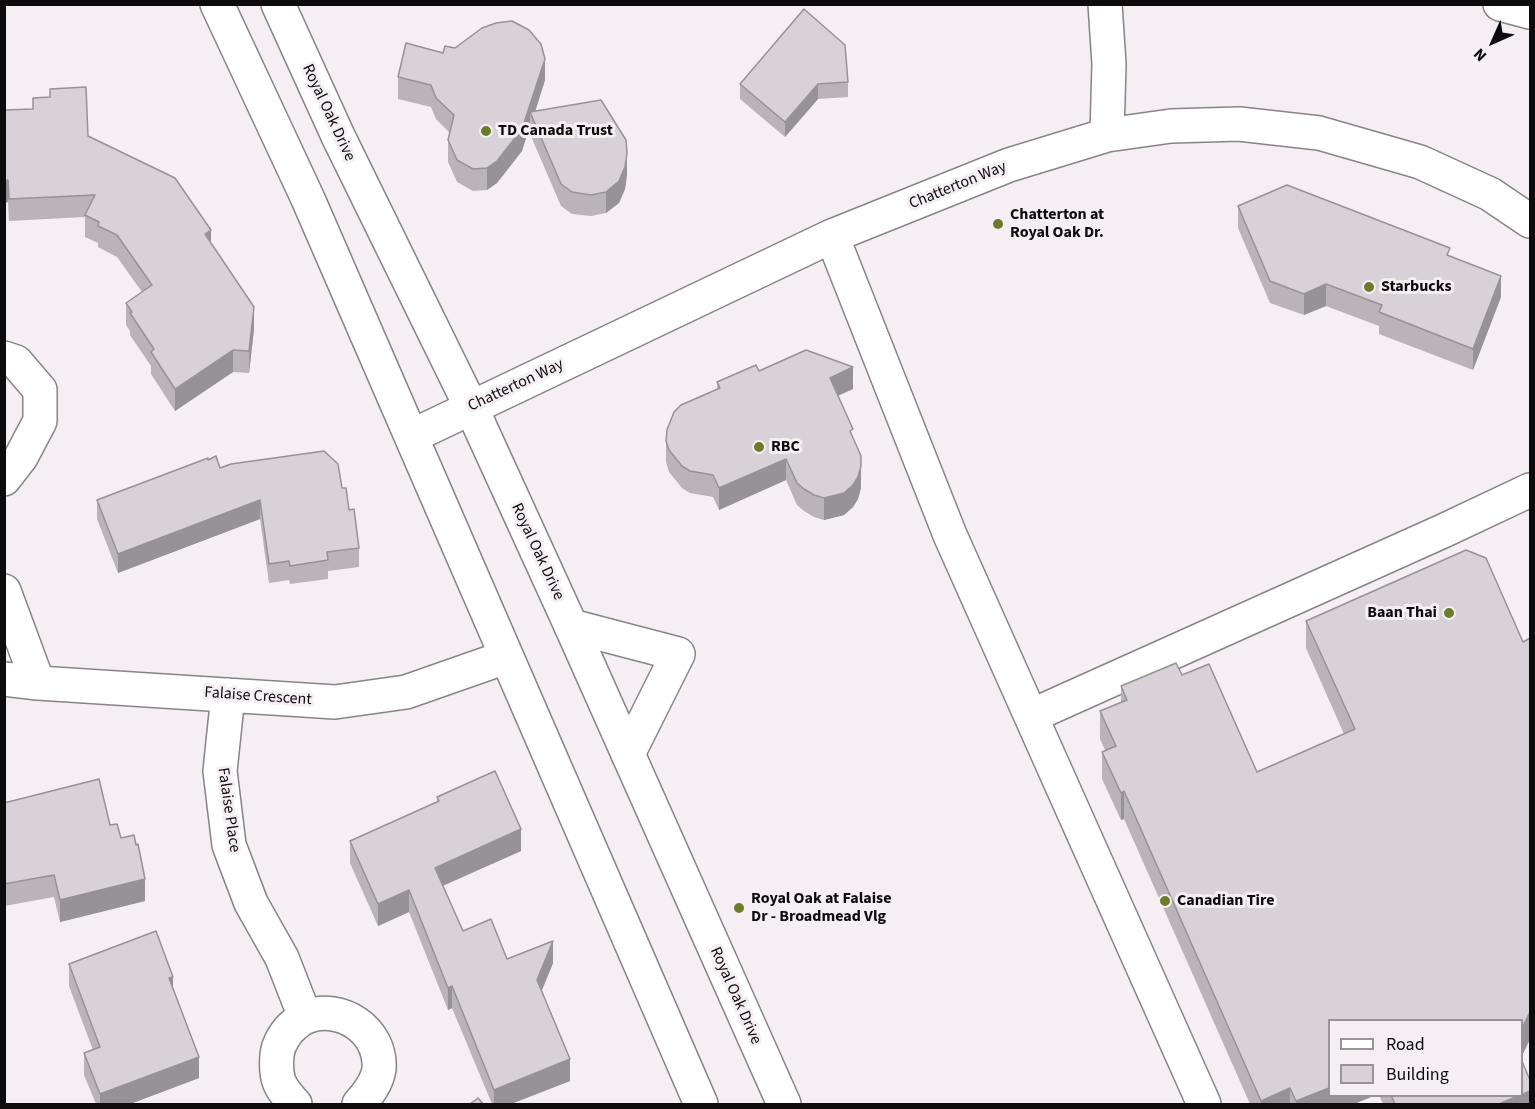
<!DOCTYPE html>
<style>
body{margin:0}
#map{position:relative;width:1535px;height:1109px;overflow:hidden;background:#f5eef3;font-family:"Source Sans 3",sans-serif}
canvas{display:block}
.frame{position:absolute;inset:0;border:6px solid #0d0b0c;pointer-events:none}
.legend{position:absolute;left:1328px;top:1019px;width:195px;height:78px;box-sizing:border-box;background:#f5eef3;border:2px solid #989397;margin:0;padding:8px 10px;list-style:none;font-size:18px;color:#0d0b0c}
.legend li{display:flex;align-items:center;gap:12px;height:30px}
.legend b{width:30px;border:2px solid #989397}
.north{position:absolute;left:1463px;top:12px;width:60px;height:60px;-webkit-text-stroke:4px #f5eef3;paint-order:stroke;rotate:225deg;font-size:16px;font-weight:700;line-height:24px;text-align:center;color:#0d0b0c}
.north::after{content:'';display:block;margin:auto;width:21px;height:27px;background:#0d0b0c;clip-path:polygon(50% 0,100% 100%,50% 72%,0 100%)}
</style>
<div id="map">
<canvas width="1535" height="1109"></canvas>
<div class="frame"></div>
<ul class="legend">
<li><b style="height:8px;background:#fff"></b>Road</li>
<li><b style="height:16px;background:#d8d1d7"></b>Building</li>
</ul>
<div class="north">N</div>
</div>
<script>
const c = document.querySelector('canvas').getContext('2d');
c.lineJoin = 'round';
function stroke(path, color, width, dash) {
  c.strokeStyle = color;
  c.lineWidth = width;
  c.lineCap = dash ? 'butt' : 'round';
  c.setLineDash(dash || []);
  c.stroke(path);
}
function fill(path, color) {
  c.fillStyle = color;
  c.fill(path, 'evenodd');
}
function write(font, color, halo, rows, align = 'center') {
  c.font = font + ' "Source Sans 3",sans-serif';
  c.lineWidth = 6;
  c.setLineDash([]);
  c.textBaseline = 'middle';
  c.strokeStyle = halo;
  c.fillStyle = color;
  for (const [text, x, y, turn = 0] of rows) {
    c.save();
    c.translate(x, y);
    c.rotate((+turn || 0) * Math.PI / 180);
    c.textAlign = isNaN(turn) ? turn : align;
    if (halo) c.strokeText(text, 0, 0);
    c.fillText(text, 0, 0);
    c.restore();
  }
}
const minor = new Path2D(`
 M 1105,4 L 1109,64 L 1107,135
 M 1500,4 L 1530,12
 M 832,236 L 950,535 L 1204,1104
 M 4,358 L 16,362 L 40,390 L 40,421 L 21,457 L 4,479
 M 412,436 L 832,236 L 1009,165 L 1107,135 L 1171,126 L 1239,124 L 1319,133 L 1420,162 L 1490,194 L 1530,221
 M 4,591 L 38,683
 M 571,626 L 678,654 L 628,754
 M 4,679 L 38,683 L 335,702 L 406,692 L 506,657
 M 228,695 L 220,771 L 229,845 L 251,903 L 282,958 L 305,1017
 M 1031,716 L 1443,531 L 1530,490
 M 295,1104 C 279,1087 275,1079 277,1055 C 278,1044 286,1031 295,1024 C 298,1022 302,1018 306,1017 C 341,1003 382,1031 379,1069 C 377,1083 368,1094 359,1104`);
const major = new Path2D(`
 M 217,4 L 308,199 L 701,1104
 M 278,4 L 338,136 L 471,407 L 571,626 L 784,1104`);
stroke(minor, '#898388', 36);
stroke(major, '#898388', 36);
stroke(minor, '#fff', 33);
stroke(major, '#fff', 33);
fill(new Path2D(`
 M 443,53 L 545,80 L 535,112 L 627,175 L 625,189 L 619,203 L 606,213 L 591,216 L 572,214 L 561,206 L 530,134 L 530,125 L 522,151 L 497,183 L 487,190 L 473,191 L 457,182 L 448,162 L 448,140 L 450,133 L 436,119 L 431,107 L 398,99 L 398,77 Z
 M 848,82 L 848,97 L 818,99 L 785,137 L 740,99 L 740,84 Z
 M 33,98 L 88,136 L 211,243 L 254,329 L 249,373 L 233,372 L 175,411 L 151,374 L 151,366 L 130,335 L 130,331 L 126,325 L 126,303 L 142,292 L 117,257 L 98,247 L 98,243 L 85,237 L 85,217 L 9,221 L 8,202 L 4,203 L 4,110 L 33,109 Z
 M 1238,206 L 1450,256 L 1501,297 L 1473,370 L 1379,334 L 1379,326 L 1326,306 L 1304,315 L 1270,303 L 1238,228 Z
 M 759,371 L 853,389 L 838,396 L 853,437 L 861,488 L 858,499 L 853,507 L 844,515 L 824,520 L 814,517 L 804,511 L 797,505 L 786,480 L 719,510 L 713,497 L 690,493 L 682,488 L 669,472 L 666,462 L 666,441 L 717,390 L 717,382 Z
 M 208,460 L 220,468 L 342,488 L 359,548 L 359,567 L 328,571 L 328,579 L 290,584 L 289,580 L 269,583 L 260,519 L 118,573 L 97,519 L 97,500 Z
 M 1466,550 L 1486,558 L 1523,642 L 1530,638 L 1530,1039 L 1521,1058 L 1521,1020 L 1329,1020 L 1329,1095 L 1376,1095 L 1354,1104 L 1250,1104 L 1124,819 L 1121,820 L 1102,779 L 1102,752 L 1105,750 L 1100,739 L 1100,711 L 1121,702 L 1121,686 L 1176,663 L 1182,675 L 1209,664 L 1257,772 L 1344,734 L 1306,648 L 1306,621 Z
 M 437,797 L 521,851 L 443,886 L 463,931 L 507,959 L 553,963 L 542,990 L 570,1081 L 511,1104 L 492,1104 L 452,1008 L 448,1010 L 409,912 L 378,926 L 350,863 L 350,841 L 437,802 Z
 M 4,803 L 110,825 L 121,838 L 145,901 L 60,922 L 54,897 L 4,906 Z
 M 69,964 L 173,989 L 199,1078 L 130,1104 L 96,1104 L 84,1075 L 84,1053 L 93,1050 L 69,986 Z
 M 1379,1095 L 1521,1095 L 1530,1104 L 1383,1104 Z`), '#bab4b9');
fill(new Path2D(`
 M 545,59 L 545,80 L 533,118 L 530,112 L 530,125 L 522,151 L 497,183 L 487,190 L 487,168 Z
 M 818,84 L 818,99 L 785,137 L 785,122 Z
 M 627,153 L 627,175 L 625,189 L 619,203 L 606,213 L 606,192 Z
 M 8,180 L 8,202 L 4,203 L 4,181 Z
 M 211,230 L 211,251 L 205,234 Z
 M 1501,276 L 1501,297 L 1473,370 L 1473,349 Z
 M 1326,284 L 1326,306 L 1304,315 L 1304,294 Z
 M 254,307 L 254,329 L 249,373 L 249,351 Z
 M 233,350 L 233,372 L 175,411 L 175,389 Z
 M 853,367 L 853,389 L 830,399 L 830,378 Z
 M 861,456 L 861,488 L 858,499 L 853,507 L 844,515 L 824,520 L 824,498 Z
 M 786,459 L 786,480 L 719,510 L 719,488 Z
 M 260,500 L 260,519 L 118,573 L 118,554 Z
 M 1124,791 L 1124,819 L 1121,820 L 1121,793 Z
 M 521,829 L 521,851 L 435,889 L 435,868 Z
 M 145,879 L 145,901 L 60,922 L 60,900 Z
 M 409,890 L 409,912 L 378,926 L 378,904 Z
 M 553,941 L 553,963 L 537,1002 L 537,980 Z
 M 173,977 L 173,998 L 169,978 Z
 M 452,986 L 452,1008 L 448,1010 L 448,988 Z
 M 1530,1012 L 1530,1039 L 1521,1058 L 1521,1030 Z
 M 199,1057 L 199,1078 L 130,1104 L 100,1104 L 100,1094 Z
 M 570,1059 L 570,1081 L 511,1104 L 494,1104 L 494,1090 Z
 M 1290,1088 L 1290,1104 L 1261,1104 L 1261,1101 Z
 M 1329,1088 L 1329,1095 L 1376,1095 L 1354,1104 L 1296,1104 L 1296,1101 Z
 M 1530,1091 L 1530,1104 L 1499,1104 L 1521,1095 Z`), '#979296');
const building = new Path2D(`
 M 804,9 L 845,45 L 848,82 L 818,84 L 785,122 L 740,84 Z
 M 512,21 L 529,30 L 541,44 L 545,59 L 522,129 L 497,161 L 487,168 L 473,169 L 457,160 L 448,140 L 454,115 L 436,98 L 431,85 L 398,77 L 406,43 L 443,53 L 445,46 L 455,48 L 482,28 L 496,23 Z
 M 86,87 L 88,136 L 175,178 L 211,230 L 205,234 L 254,307 L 249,351 L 233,350 L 175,389 L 151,352 L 154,349 L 130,313 L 132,312 L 126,303 L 152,285 L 117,235 L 98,226 L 99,222 L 85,215 L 95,195 L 9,199 L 8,180 L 4,181 L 4,110 L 33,109 L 33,98 L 50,97 L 50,89 Z
 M 601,100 L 626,140 L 627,153 L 625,167 L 619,181 L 606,192 L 591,195 L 572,192 L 561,184 L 530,112 Z
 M 1287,185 L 1450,248 L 1447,255 L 1501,276 L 1473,349 L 1379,312 L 1382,305 L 1326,284 L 1304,294 L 1270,281 L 1238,206 Z
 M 806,350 L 853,367 L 830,378 L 853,429 L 850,431 L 861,456 L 861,466 L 858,477 L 853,485 L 844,493 L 824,498 L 814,495 L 804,489 L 797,483 L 786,459 L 719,488 L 713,475 L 690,471 L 682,466 L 669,450 L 666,441 L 667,430 L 674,412 L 681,405 L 720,388 L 717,382 L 756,365 L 759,371 Z
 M 324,451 L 338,464 L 342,488 L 346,488 L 349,510 L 354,509 L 359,548 L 327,552 L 328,560 L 290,566 L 289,561 L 269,564 L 260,500 L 118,554 L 97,500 L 208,458 L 208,460 L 216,456 L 220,468 L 231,464 Z
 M 1466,550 L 1486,558 L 1523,642 L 1530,638 L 1530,1012 L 1521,1030 L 1521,1020 L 1329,1020 L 1329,1088 L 1296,1101 L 1290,1088 L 1261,1101 L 1124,791 L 1121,793 L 1102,752 L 1116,746 L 1100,711 L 1127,700 L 1121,686 L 1176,663 L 1182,675 L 1209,664 L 1257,772 L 1355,729 L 1306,621 Z
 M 495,771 L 521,829 L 435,868 L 463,931 L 491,919 L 507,959 L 553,941 L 537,980 L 570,1059 L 494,1090 L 452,986 L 448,988 L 409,890 L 378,904 L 350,841 L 439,801 L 437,797 Z
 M 99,779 L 110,825 L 117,824 L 121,838 L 134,835 L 136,845 L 138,844 L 145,879 L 60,900 L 54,875 L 4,884 L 4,803 Z
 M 156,931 L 173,977 L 169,978 L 199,1057 L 100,1094 L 84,1053 L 100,1047 L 69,964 Z
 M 1521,1059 L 1530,1080 L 1530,1091 L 1521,1095 Z
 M 1391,1095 L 1520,1095 L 1499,1104 L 1395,1104 Z
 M 478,1098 L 483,1104 L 470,1104 Z`);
fill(building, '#d8d1d7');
stroke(building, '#979296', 1.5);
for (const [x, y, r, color] of [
 [486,131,6,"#6b7d2d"],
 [998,224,6,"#6b7d2d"],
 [1369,287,6,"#6b7d2d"],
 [759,447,6,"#6b7d2d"],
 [1449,613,6,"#6b7d2d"],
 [1165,901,6,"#6b7d2d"],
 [739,908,6,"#6b7d2d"]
]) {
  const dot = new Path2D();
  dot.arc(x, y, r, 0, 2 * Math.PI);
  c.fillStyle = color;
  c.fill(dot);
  stroke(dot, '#f5eef3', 2);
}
write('16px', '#0d0b0c', '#f5eef3', [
 ["Royal Oak Drive",328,113,65],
 ["Chatterton Way",958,186,-22],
 ["Chatterton Way",516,386,-25],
 ["Royal Oak Drive",537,552,65],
 ["Falaise Crescent",258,697,4],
 ["Falaise Place",228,810,82],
 ["Royal Oak Drive",735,996,66]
]);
write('bold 16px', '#0d0b0c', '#f5eef3', [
 ["TD Canada Trust",498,131],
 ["Chatterton at",1010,215],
 ["Royal Oak Dr.",1010,233],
 ["Starbucks",1381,287],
 ["RBC",771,447],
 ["Baan Thai",1437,613,"right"],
 ["Royal Oak at Falaise",751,899],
 ["Dr - Broadmead Vlg",751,917],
 ["Canadian Tire",1177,901]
], 'left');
</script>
